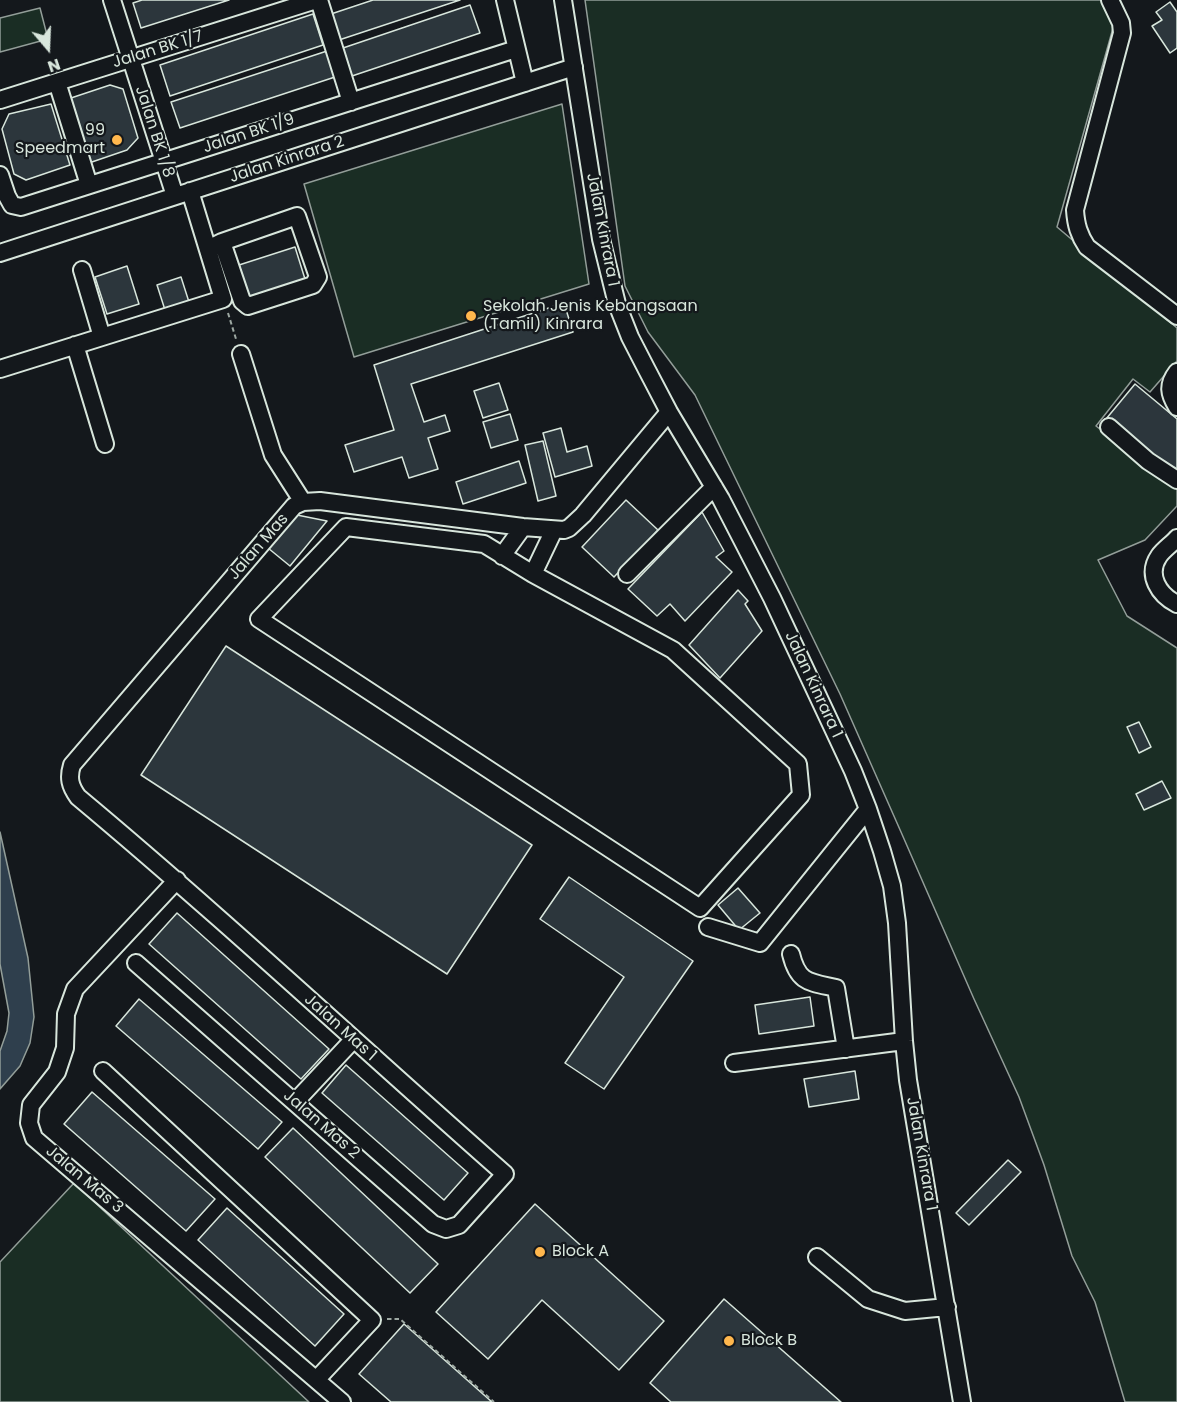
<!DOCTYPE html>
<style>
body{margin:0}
#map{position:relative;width:1177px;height:1402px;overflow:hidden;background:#14181c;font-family:Poppins,sans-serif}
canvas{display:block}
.north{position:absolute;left:18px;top:18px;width:60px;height:60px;-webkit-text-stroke:4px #14181c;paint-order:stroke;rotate:161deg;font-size:16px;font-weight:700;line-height:24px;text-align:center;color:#d8e6dc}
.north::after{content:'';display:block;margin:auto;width:21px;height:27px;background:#d8e6dc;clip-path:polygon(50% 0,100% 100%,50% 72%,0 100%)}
</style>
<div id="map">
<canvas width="1177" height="1402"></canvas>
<div class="north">N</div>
</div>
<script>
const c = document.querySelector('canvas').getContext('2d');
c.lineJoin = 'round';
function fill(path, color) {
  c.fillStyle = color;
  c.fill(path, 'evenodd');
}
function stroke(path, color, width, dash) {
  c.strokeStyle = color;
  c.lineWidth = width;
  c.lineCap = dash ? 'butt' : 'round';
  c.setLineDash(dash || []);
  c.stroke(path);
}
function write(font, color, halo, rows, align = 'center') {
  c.font = font + ' Poppins,sans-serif';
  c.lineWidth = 4.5;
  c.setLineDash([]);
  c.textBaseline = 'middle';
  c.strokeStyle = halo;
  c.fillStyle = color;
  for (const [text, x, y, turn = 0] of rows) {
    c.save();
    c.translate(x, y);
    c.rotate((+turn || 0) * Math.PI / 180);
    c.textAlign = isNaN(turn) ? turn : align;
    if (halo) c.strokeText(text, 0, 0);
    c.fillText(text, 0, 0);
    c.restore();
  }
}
const green = new Path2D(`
 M 585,0 L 1102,0 L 1115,21 L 1057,227 L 1177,328 L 1177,361 L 1150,392 L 1133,379 L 1096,426 L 1177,489 L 1177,506 L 1145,540 L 1098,560 L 1127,616 L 1177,648 L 1177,1402 L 1125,1402 L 1095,1302 L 1072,1256 L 1044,1165 L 1019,1097 L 974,999 L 901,832 L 840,694 L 695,395 L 648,332 L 625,286 Z
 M 40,8 L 48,39 L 0,52 L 0,18 Z
 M 562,104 L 589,284 L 354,357 L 304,184 Z
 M 74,1183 L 309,1402 L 0,1402 L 0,1262 Z`);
fill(green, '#1a2d24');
stroke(green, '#939e99', 1.5);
const water = new Path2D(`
 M 0,832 L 28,958 L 34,1017 L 30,1043 L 20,1066 L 0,1089 L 0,1051 L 7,1031 L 9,1013 L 0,964 Z`);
fill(water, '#2f3f4d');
stroke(water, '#939e99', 1.5);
const building = new Path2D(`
 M 142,0 L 229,0 L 141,28 L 133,3 Z
 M 373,0 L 460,0 L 339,40 L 331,14 Z
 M 1170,2 L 1177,12 L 1177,48 L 1170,53 L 1152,26 L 1162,20 L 1156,12 Z
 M 470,5 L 480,33 L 352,76 L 343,48 Z
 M 313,14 L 323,45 L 170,96 L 160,65 Z
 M 327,51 L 335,77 L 180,128 L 171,102 Z
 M 110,85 L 123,89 L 138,138 L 127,150 L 86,164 L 65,100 Z
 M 51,104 L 70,165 L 26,180 L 14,174 L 2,129 L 9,114 Z
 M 295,247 L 305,279 L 249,297 L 239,265 Z
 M 127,266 L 139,304 L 107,314 L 95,277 Z
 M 181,277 L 189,302 L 165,310 L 157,285 Z
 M 564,303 L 573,332 L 411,384 L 424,422 L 445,415 L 450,431 L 428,438 L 438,469 L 409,478 L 402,457 L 354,472 L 345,445 L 394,430 L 374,365 Z
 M 499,383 L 508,410 L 483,418 L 474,391 Z
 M 1135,384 L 1177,419 L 1177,477 L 1106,419 Z
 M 510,414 L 518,440 L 491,448 L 483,422 Z
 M 561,428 L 567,452 L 587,446 L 592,466 L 555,477 L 543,433 Z
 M 543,441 L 556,496 L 538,501 L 525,445 Z
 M 519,461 L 526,483 L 463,504 L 456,482 Z
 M 626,500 L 658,530 L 614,577 L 582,547 Z
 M 702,512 L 724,551 L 716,557 L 732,572 L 685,621 L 670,604 L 657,616 L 628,589 Z
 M 297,515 L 327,521 L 290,566 L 268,548 Z
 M 738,590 L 748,601 L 745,604 L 762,631 L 720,678 L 689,645 Z
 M 226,646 L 532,845 L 447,974 L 141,775 Z
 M 1139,722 L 1151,747 L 1139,753 L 1127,727 Z
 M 1162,781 L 1171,798 L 1144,810 L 1136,794 Z
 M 569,877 L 693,961 L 604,1089 L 565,1063 L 624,977 L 540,919 Z
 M 738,888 L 760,913 L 739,930 L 718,905 Z
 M 177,913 L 329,1049 L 301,1079 L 149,944 Z
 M 810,997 L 814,1026 L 759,1034 L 755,1005 Z
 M 139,999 L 282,1122 L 258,1149 L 116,1026 Z
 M 346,1065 L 468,1173 L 444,1200 L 322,1093 Z
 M 855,1071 L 859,1099 L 809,1107 L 804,1079 Z
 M 92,1092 L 215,1199 L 186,1231 L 64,1124 Z
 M 293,1128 L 438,1264 L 410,1293 L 265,1157 Z
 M 1008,1160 L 1021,1172 L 969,1225 L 956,1213 Z
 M 535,1204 L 664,1321 L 619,1370 L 542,1300 L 488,1359 L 436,1312 Z
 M 227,1208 L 344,1314 L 315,1346 L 198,1240 Z
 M 724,1299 L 841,1402 L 671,1402 L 650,1383 Z
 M 404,1324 L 492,1402 L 391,1402 L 359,1374 Z`);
fill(building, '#2c363c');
stroke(building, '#d8e6dc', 1.5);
const minor = new Path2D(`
 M 112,0 L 175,196
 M 319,0 L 351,102
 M 505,0 L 525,83
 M 563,0 L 601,239 L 617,304 L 630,337 L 647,370 L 669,412 L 721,499 L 772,598 L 853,771 L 868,809 L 882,851 L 892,886 L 897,923 L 904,1041 L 908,1080 L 962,1402
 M 1110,0 L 1121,23 L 1122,33 L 1075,210 C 1076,225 1079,235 1087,247 L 1177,316
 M 57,82 L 89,185
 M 0,100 L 316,0
 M 0,175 L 7,196 L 12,205 L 21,207 L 516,49
 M 208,249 L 222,242 L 297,216 L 318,277 L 313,285 L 248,306 L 242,301 L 222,242
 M 0,253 L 574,67
 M 82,270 L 102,337
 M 75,345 L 105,444
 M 241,354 L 273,455 L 303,502
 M 0,369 L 223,299 L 190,191
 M 1177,372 C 1167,385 1169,394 1177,407
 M 1109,427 L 1148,461 L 1177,480
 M 346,527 L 484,544 L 533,574 L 673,650 L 798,764 L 801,795 L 700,908 L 259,619 Z
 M 1177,538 C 1172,544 1164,549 1159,556 C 1146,575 1159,595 1177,604
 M 502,556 L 523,527
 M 533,574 L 554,530
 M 627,574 L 714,487
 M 177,880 L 75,989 L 66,1014 L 65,1048 L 57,1072 L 31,1105 L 29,1123 L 34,1138 L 342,1402
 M 708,927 L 760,943 L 868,809
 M 791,954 C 798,983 809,982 836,988 L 846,1049
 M 136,963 L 433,1224 L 446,1229 L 459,1225 L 505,1174 C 363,1049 224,919 78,797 C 70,786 68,778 72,765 L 294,506 L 303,502 L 320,501 L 523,527 L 564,530 L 569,528 L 583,515 L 669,412
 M 734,1063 L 904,1041
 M 103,1071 L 372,1320 L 317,1379
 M 295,1102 L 353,1040
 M 817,1257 L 868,1299 L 905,1311 L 947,1307`);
stroke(minor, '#d8e6dc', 20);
stroke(new Path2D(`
 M 228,313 L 236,339
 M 387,1319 L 400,1319 L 494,1402`), '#9da8a2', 2, [4.5, 3]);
stroke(minor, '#14181c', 16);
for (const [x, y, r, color] of [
 [117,140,6,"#ffb74d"],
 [471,316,6,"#ffb74d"],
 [540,1252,6,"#ffb74d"],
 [729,1341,6,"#ffb74d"]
]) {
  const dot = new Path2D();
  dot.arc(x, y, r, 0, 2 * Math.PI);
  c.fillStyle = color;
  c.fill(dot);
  stroke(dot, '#14181c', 2);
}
write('16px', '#d8e6dc', '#14181c', [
 ["Jalan BK 1/7",158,50,-17],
 ["Jalan BK 1/8",154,132,72],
 ["Jalan BK 1/9",249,134,-18],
 ["Jalan Kinrara 2",287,160,-18],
 ["Jalan Kinrara 1",602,230,79],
 ["Jalan Mas",259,547,-49],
 ["Jalan Kinrara 1",813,685,65],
 ["Jalan Mas 1",340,1028,42],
 ["Jalan Mas 2",321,1125,41],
 ["Jalan Kinrara 1",921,1154,80],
 ["Jalan Mas 3",84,1180,40]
]);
write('16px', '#d8e6dc', '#14181c', [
 ["99",105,131,"right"],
 ["Speedmart",105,149,"right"],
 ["Sekolah Jenis Kebangsaan",483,307],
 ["(Tamil) Kinrara",483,325],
 ["Block A",552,1252],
 ["Block B",741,1341]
], 'left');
</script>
